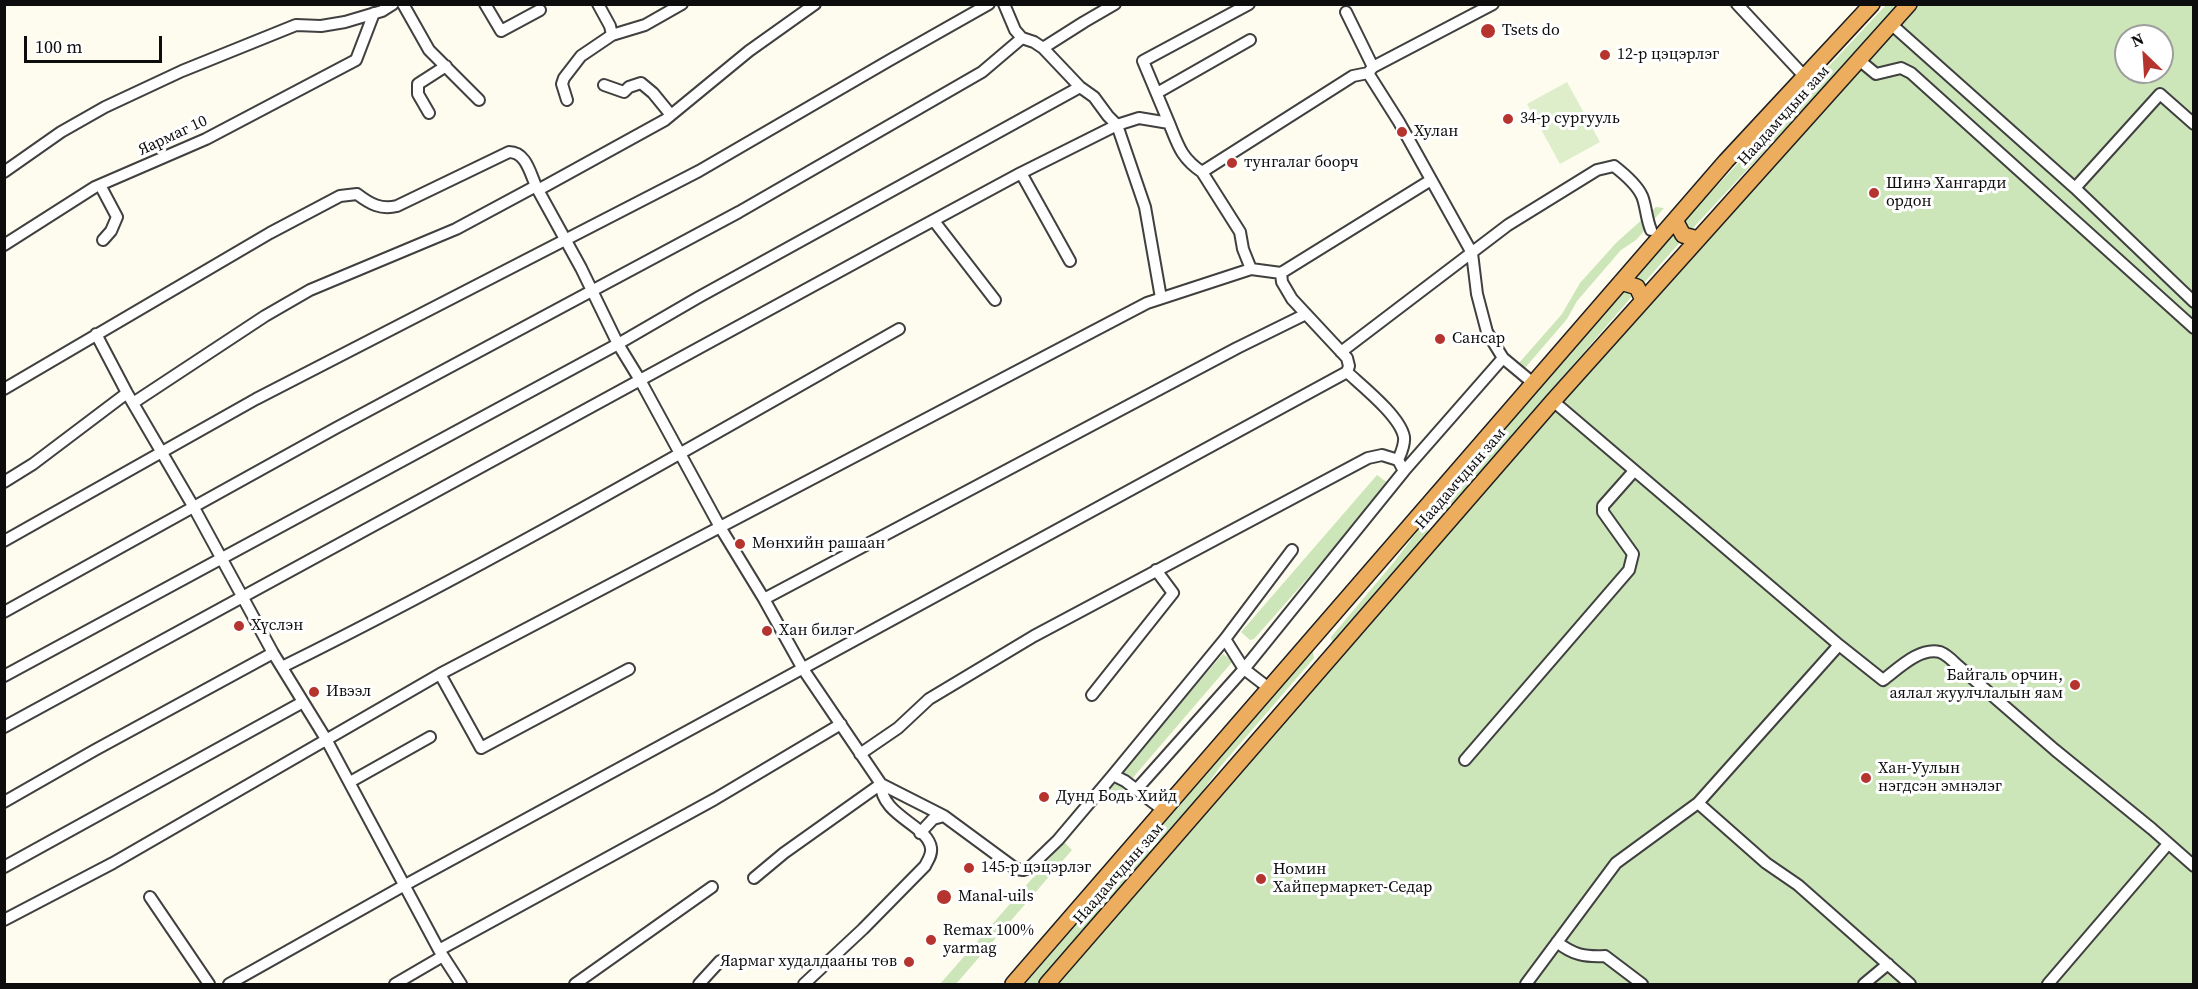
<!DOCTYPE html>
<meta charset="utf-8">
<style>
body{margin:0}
#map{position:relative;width:2198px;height:989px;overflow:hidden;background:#fefcee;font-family:"Source Serif 4",serif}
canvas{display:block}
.frame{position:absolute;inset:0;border:6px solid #0d0d0d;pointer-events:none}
.north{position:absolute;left:2114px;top:24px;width:60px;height:60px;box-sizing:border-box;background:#fff;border:2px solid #9e9e9e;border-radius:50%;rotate:335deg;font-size:16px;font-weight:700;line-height:24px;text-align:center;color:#0d0d0d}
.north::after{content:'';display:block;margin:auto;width:21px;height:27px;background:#b5342d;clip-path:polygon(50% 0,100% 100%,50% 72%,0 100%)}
.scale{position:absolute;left:24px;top:36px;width:138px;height:27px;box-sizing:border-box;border:3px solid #0d0d0d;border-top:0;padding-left:8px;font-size:18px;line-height:21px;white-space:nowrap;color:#0d0d0d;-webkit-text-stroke:4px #fff;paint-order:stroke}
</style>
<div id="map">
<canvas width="2198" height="989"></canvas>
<div class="frame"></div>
<div class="north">N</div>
<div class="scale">100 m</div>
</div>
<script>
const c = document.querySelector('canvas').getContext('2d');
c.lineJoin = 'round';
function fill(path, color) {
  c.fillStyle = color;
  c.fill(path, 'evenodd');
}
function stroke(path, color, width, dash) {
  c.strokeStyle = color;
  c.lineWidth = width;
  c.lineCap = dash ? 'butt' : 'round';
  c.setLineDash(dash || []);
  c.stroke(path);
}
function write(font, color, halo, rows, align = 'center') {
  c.font = font + ' "Source Serif 4",serif';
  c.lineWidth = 6;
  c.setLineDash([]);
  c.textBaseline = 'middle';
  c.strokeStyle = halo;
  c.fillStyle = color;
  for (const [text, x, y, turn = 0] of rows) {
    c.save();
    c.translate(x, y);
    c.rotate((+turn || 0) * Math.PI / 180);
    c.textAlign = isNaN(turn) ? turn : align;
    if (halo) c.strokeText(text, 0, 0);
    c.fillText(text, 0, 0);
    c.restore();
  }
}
fill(new Path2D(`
 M 1886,5 L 1900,5 L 1693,228 L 1687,228 L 1685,220 Z
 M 1913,5 L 2193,5 L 2193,984 L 1025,984 L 1097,900 L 1100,899 L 1105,901 L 1115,890 L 1108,887 L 1143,845 L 1149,852 L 1159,841 L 1154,835 L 1155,832 L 1310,652 L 1313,652 L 1314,658 L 1220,767 L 1197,799 ZM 2126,36 L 2162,36 L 2162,72 L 2126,72 Z
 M 1656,207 L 1664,208 L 1636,240 L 1621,250 L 1577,301 L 1567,319 L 1525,368 L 1519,363 L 1562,314 L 1580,283 L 1616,243 Z
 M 1674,232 L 1683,239 L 1642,285 L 1640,279 L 1633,278 Z
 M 1624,290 L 1631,291 L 1632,296 L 1628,301 L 1444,515 L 1436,508 Z
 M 1377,475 L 1388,483 L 1336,546 L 1254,639 L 1250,640 L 1241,632 Z
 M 1422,525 L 1429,531 L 1336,642 L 1332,642 L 1331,637 L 1394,562 Z
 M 1223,654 L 1233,661 L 1118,795 L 1106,788 Z
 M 1064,842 L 1072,850 L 956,984 L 940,984 Z`), '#cce6b9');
fill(new Path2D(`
 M 1567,82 L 1600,142 L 1560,164 L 1527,104 Z`), '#deeecb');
const minor = new Path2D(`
 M 403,4 L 429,50 L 479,100
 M 485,4 L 501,31 L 540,10
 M 1004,4 L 1015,30 L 1022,38 L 1034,42 L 1043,48 L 1080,87 L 1094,97 L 1108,116 L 1117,125 L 1139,118 L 1169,123 C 1178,145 1181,158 1202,172 L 1353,76 L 1368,73 L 1373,67 L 1493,4
 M 1737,4 L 1805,77
 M 1346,12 L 1373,67
 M 1891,24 L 2075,188 L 2194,302
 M 612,35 L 645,25 L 682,4
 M 1043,48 L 1084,22 L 1115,4
 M 1859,60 L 1876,74 L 1901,68 L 1911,73 L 2194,328
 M 1368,73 L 1399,122 L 1472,253 L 1477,294 L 1487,332 L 1503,358 L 1533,383
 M 604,85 L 624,92 L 629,87 L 641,83 L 653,93 L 671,115
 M 1157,93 L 1250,40
 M 567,100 L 562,84 L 564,78 L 581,56 L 612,35 L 610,26 L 598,4
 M 429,113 L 418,94 L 418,84 L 446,66
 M 1169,123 L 1143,61 L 1249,4
 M 4,172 L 61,132 L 105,107 L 182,71 L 296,25 L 321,26 L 345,22 L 382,11 L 393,4
 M 1202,172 L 1240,232 L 1243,249 L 1251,269
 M 1021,173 L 1070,261
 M 100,185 L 117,217 L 111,231 L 103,240
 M 2075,188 L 2160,94 L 2194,124
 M 538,190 L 581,268 L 618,344 L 640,380 L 720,527 L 764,599 L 803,669 L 881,784 L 944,816 L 1016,869 L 1023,870 L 1029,868 L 1058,840 L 1113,775 L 1225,639 L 1292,550
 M 934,221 L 995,300
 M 4,245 L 95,187 L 206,139 L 356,60 L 374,13
 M 1281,273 L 1282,282 L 1292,299 L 1347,358 L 1349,366 L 1347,372
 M 96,334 L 127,393 L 193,506 L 273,653 L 326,739 L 439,950 L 461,984
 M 1341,352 L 1508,225 L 1597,170 L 1614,166 C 1623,173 1637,185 1642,196 C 1646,205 1646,218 1651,230
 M 1347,372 C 1362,386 1400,416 1404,437 C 1405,445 1401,453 1398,460
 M 4,389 L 270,233 L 340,196 L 357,194 C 370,204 381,210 397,206 L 509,152 C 526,152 530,173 536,186
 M 133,403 L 265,316 L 310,290 L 456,229 L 536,186 L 538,190 L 665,120 L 749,51 L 815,4
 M 4,482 L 33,464 L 127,393
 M 4,541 L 256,399 L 699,171 L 890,60 L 989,4
 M 764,599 L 1237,348 L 1306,314
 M 4,612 L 336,428 L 739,212 L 982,72 L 1022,38
 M 1225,639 L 1244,669 L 1270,689
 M 1839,645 L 1883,680 C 1898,669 1919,647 1940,652 C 1945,654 1952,660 1956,664 L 2055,750 L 2152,829 L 2194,866
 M 282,667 C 492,563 695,445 899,329
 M 440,674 L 481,748 L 629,669
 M 4,676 L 618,344 L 699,297 L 1080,87
 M 1092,695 L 1173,593 L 1156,570
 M 4,727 L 884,247 L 1021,173 L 1117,125 L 1145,207 L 1161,298
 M 860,754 L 898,728 L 929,699 L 1034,636 L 1368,458 L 1382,455 L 1398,460 L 1404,471
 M 1465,760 L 1629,570 L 1633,554 L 1603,512 L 1603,506 L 1634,471
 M 1113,775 L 1125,781 L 1163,810
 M 350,782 L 430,737
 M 1136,790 L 1244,669 L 1404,471 L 1503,358
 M 4,802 L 95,750 L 273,653
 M 1698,803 L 1766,863 L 1798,885 L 1910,984
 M 920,833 L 933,819 L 944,816
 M 4,867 L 303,702
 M 754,878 L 784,853 L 881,784
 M 150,897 L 209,984
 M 4,920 L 113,863 L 440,674 L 1147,303 L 1251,269 L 1281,273 L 1431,180
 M 1557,942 C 1573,955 1585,957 1605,956 L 1642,984
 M 439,950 L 715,799 L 841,724
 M 229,984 L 405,885 L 1347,372
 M 395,984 L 443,956
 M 575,984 L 712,887
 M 699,984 L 720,961
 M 804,984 L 863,929 L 925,866 C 928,860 932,855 931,848 C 928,825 881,816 881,784
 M 1526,984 L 1616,863 L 1698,803 L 1839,645 L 1553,401
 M 1864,984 L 1888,964
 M 2048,984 L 2168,844`);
const highway = new Path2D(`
 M 1675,220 L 1683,235 L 1698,239
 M 1621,282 L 1637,287 L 1643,300
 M 1013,984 L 1726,161 L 1872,4
 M 1047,984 L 1553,401 L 1909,4`);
stroke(minor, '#404040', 14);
stroke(highway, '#1e1e1e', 18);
stroke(minor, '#fff', 10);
stroke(highway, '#ecad5e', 15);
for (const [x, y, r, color] of [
 [1488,31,8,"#b5342d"],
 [1605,55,6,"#b5342d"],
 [1508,119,6,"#b5342d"],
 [1402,132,6,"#b5342d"],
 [1232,163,6,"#b5342d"],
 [1874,193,6,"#b5342d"],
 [1440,339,6,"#b5342d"],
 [740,544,6,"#b5342d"],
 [239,626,6,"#b5342d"],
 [767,631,6,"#b5342d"],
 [2075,685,6,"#b5342d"],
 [314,692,6,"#b5342d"],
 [1866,778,6,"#b5342d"],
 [1044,797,6,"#b5342d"],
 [969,868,6,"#b5342d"],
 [1261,879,6,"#b5342d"],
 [944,897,8,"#b5342d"],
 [931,940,6,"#b5342d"],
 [909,962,6,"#b5342d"]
]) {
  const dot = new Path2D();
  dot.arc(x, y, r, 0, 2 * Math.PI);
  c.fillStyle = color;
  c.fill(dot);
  stroke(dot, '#fff', 2);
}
write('16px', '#0d0d0d', '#fff', [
 ["Tsets do",1502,31],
 ["12-р цэцэрлэг",1617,55],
 ["34-р сургууль",1520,119],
 ["Хулан",1414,132],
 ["тунгалаг боорч",1244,163],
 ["Шинэ Хангарди",1886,184],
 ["ордон",1886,202],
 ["Сансар",1452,339],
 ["Мөнхийн рашаан",752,544],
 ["Хүслэн",251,626],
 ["Хан билэг",779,631],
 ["Байгаль орчин,",2063,676,"right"],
 ["аялал жуулчлалын яам",2063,694,"right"],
 ["Ивээл",326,692],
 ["Хан-Уулын",1878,769],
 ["нэгдсэн эмнэлэг",1878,787],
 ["Дунд Бодь Хийд",1056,797],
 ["145-р цэцэрлэг",981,868],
 ["Номин",1273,870],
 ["Хайпермаркет-Седар",1273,888],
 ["Manal-uils",958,897],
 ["Remax 100%",943,931],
 ["yarmag",943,949],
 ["Яармаг худалдааны төв",897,962,"right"]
], 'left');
write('16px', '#0d0d0d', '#fff', [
 ["Наадамчдын зам",1784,116,-48],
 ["Яармаг 10",173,136,-25],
 ["Наадамчдын зам",1461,479,-49],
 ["Наадамчдын зам",1119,874,-49]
]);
</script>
